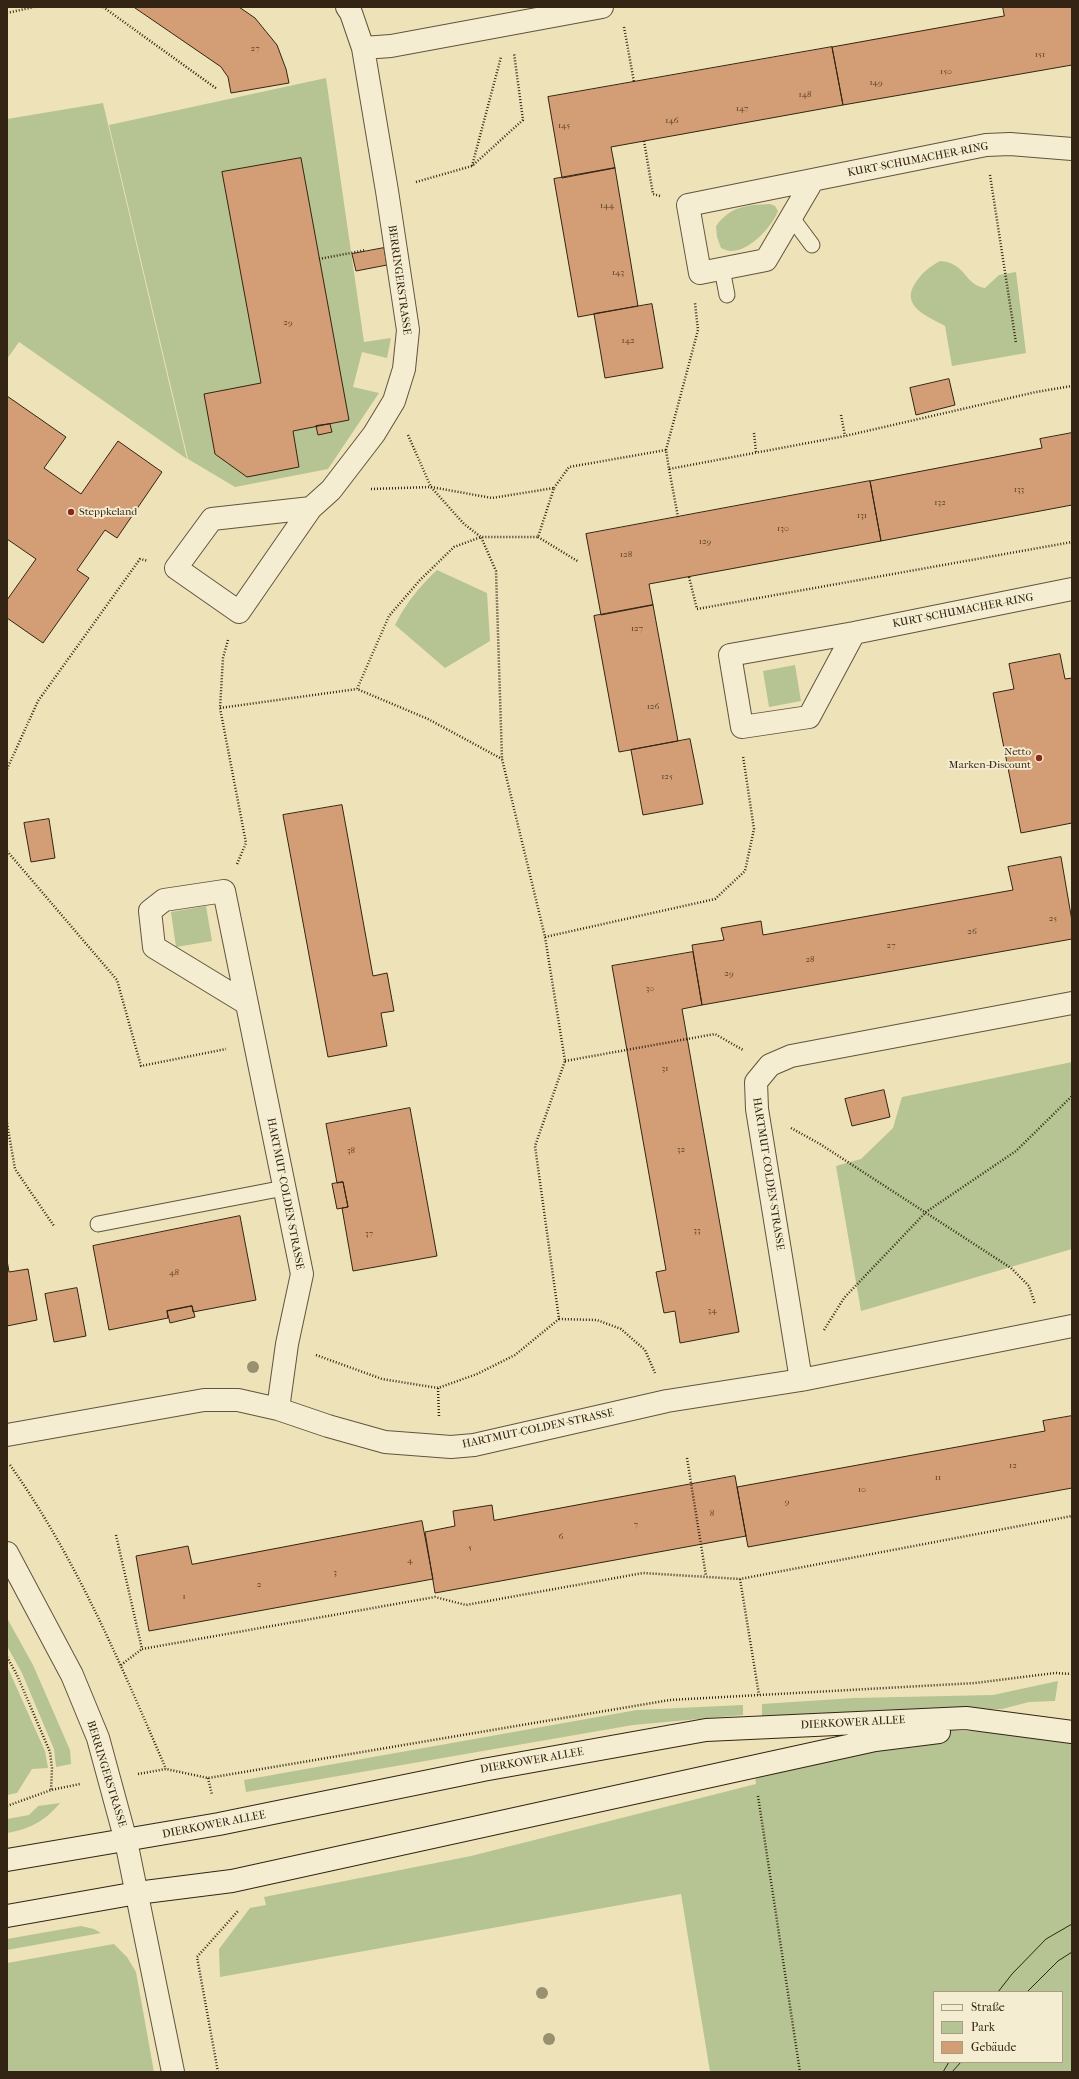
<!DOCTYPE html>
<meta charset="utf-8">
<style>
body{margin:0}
#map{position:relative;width:1079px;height:2079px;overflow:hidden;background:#eee3b8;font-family:"IM FELL French Canon",serif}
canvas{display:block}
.frame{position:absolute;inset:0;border:8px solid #342414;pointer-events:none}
.legend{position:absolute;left:933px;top:1991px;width:130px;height:72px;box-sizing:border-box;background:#f4edd1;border:1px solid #a79d85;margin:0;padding:5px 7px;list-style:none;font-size:12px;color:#342414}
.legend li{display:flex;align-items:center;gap:8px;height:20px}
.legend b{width:20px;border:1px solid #a79d85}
</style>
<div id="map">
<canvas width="1079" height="2079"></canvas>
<div class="frame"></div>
<ul class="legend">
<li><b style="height:5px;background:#f4edd1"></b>Straße</li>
<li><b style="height:11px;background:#b5c492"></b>Park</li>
<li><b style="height:11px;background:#d39e75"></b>Gebäude</li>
</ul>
</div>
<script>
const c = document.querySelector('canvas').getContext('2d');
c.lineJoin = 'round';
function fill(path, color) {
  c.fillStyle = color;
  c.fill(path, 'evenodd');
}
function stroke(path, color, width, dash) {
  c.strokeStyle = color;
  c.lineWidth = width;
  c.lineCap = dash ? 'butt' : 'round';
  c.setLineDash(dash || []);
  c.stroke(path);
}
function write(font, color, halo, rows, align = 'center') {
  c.font = font + ' "IM FELL French Canon",serif';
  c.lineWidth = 3.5;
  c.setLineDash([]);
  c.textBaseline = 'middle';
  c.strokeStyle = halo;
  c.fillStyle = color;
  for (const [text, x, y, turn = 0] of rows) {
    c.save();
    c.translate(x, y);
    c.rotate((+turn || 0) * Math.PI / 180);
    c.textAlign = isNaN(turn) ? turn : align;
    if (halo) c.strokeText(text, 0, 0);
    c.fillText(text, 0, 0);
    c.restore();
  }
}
fill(new Path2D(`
 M 326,78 L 364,342 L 391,338 L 387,358 L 362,352 L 353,387 L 379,393 L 328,469 L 235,487 L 188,459 L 109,125 Z
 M 103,103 L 187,459 L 19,342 L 7,359 L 7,119 Z
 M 770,204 L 775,206 L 778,211 C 772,227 749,252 730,251 C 728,251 724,249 721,248 L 717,237 L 716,226 C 731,206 746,205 770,204 Z
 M 940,261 C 967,263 964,285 985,288 L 999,275 L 1016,272 L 1026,353 L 952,366 L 945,326 C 927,316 899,306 916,282 C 923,272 929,267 940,261 Z
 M 437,570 L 487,593 L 490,641 L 445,668 L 395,625 C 406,603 419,587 437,570 Z
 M 795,665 L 801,701 L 769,707 L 763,671 Z
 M 206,906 L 212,941 L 176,947 L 171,912 Z
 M 1072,1062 L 1072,1249 L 861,1311 L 836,1166 L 861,1159 L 893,1128 L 902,1097 Z
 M 7,1618 L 33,1665 L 70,1750 L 71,1764 L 56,1767 L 54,1749 L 22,1673 L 7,1646 Z
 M 7,1666 L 45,1751 L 48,1768 L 32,1769 L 17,1793 L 7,1795 Z
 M 1058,1681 L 1055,1701 L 1029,1702 L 1002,1709 L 762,1716 L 762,1704 L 854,1698 L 993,1695 Z
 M 743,1705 L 743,1715 L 633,1725 L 246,1792 L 244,1780 L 637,1710 Z
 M 951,1731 L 1072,1732 L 1072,2072 L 710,2072 L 681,1894 L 220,1977 L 219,1949 L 250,1908 L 266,1905 L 264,1897 L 471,1856 L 756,1784 L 754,1765 L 875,1740 ZM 934,1992 L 1062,1992 L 1062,2062 L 934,2062 Z
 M 60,1803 C 45,1821 30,1829 7,1833 L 7,1819 L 29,1815 L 38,1806 Z
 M 81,1926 L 94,1929 L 101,1933 L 7,1950 L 7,1939 Z
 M 114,1944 L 127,1957 L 136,1972 L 154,2072 L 7,2072 L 7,1963 Z`), '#b5c492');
const building = new Path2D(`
 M 134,7 L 239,7 L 255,18 L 277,45 L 286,69 L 289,83 L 231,93 L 228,77 L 221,67 Z
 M 1003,7 L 1072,7 L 1072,65 L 843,105 L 832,47 L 1004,16 Z
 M 832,47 L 843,105 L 611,147 L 615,168 L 562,178 L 548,97 Z
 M 301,158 L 349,420 L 293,431 L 299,467 L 247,477 L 215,454 L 204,394 L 261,383 L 222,172 Z
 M 615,168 L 638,306 L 578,317 L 554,179 Z
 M 384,248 L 387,265 L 356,271 L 352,254 Z
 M 652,304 L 663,368 L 605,378 L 594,314 Z
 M 949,379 L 955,405 L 916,415 L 910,388 Z
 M 7,396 L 66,437 L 44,468 L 81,494 L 118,441 L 162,472 L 117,538 L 105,530 L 77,570 L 89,578 L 43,643 L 7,618 L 7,600 L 36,559 L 7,539 Z
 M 330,424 L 332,432 L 318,435 L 316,426 Z
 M 1072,433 L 1072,505 L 881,541 L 870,481 L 1042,448 L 1040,439 Z
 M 870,481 L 881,541 L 649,584 L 653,605 L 601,615 L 586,534 Z
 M 653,605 L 678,741 L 619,752 L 594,616 Z
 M 1060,654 L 1065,679 L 1072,678 L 1072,823 L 1021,833 L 993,693 L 1014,689 L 1009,664 Z
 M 690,739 L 703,804 L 643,815 L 631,750 Z
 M 342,805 L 373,976 L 387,973 L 394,1011 L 381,1013 L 387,1046 L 328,1057 L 283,815 Z
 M 49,819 L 55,858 L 31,862 L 24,823 Z
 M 1061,857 L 1072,921 L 1072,939 L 702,1005 L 692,945 L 724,940 L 721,928 L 761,921 L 763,935 L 1013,890 L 1008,867 Z
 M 693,952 L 702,1005 L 682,1009 L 739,1332 L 680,1343 L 675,1311 L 664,1313 L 656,1272 L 666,1270 L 612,966 Z
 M 884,1090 L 890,1117 L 852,1126 L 845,1099 Z
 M 410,1108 L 437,1256 L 353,1271 L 342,1208 L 348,1207 L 343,1182 L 337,1183 L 326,1124 Z
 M 343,1182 L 348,1207 L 337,1209 L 332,1184 Z
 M 240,1216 L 256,1300 L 193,1312 L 192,1306 L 167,1311 L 168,1318 L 109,1330 L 93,1246 Z
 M 7,1260 L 9,1272 L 28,1269 L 37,1320 L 7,1326 Z
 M 77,1288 L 86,1336 L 54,1342 L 45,1294 Z
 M 192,1306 L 195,1317 L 170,1323 L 167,1311 Z
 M 1072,1416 L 1072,1488 L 748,1547 L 737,1487 L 1045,1431 L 1043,1421 Z
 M 735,1476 L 746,1536 L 435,1593 L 425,1532 L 455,1526 L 453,1511 L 492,1505 L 494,1520 Z
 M 422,1521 L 433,1579 L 149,1631 L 136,1556 L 188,1546 L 192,1564 Z`);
fill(building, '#d39e75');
stroke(building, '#342414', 1);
const lane = new Path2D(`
 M 792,218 L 812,245
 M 722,269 L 727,295
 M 98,1224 L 284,1188`);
const street = new Path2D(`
 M 363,48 L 391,46 L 602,7
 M 813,180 L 766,260 L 700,273 L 688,205 L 986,145 L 1010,144 L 1072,149
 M 311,508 L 212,519 L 176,568 L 239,612 L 311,508 L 331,490 L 374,434 L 394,401 L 404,369 L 408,330 L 387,191 L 363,48 L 351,13 L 347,7
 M 854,633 L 809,717 L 742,727 L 730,655 L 854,633 L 1072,589
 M 246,1003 L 154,947 L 150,911 L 164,900 L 224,891 L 302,1274 L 287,1344 L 278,1409
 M 801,1380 L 757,1109 L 756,1082 L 770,1065 L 791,1056 L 1072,1003
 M 7,1435 L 204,1400 L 238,1400 L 278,1409 L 328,1426 L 385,1442 L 451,1447 L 474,1445 L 667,1401 L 801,1380 L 1072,1326
 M 7,1553 L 72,1675 L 98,1738 L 126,1841 L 173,2072`);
const secondary = new Path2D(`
 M 7,1860 L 219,1824 L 483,1770 L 706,1730 L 966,1718 L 1072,1732
 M 7,1916 L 137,1893 L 232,1881 L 875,1740 L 939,1732`);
stroke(lane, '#62543d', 17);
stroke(street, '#62543d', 24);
stroke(secondary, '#342414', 24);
stroke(new Path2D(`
 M 103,7 L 217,89
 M 7,13 L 34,7
 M 624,27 L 634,82
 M 644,141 L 653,194 L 660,196
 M 472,166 L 501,57
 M 990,175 L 1016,343
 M 416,182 L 472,166 L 523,120 L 514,53
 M 319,259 L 366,250
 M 841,415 L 845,436
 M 754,433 L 756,452
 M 408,435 L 431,487 L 464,524 L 481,537 L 454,547 L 420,580 L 389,616 L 357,689 L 428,719 L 502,759
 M 666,450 L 698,330 L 695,303
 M 669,469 L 678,517
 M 554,488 L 569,467 L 666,450 L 669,469 L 845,436 L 1036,392 L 1072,386
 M 371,489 L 431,487 L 492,498 L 554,488 L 538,537 L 481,537 L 496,571 L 502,759 L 545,937 L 565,1061 L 535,1146 L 559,1319 L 597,1320 L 621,1329 L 645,1350 L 655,1373
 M 538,537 L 579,562
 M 689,577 L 697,609 L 1072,542
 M 228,640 L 223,658 L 220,708 L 246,843 L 237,864
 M 220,708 L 357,689
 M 7,769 L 38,701 L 140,559 L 148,561
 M 7,851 L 117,980 L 141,1066 L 226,1049
 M 545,937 L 715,899 L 745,871 L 754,829 L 743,756
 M 565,1061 L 715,1034 L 743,1050
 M 7,1123 L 15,1169 L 54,1226
 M 791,1128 L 820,1144 L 1011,1268 L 1029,1286 L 1035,1304
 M 824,1330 L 844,1298 L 926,1212 L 1016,1151 L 1072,1096
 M 316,1355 L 382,1379 L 438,1388 L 477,1374 L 515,1355 L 559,1319
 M 438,1388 L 439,1417
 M 687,1458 L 706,1576
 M 10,1465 C 76,1558 121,1665 166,1769
 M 116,1535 L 142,1649 L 435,1597 L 466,1605 L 643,1573 L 740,1579 L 1072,1516
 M 740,1579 L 759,1695
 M 7,1657 L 17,1675 L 50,1752 L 52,1768 L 51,1790
 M 121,1665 L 142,1649
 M 138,1774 L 166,1769 L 208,1778 L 670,1700 L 975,1683 L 1055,1673 L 1072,1674
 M 208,1778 L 212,1795
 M 758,1796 L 800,2072
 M 7,1806 L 51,1790 L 80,1784
 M 218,2072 L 197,1957 L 238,1911`), '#342414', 2.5, [1, 2]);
stroke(lane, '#f4edd1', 15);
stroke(street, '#f4edd1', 22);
stroke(secondary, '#f4edd1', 22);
stroke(new Path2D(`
 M 998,1992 L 1012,1974 L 1046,1939 L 1072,1924
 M 1027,1992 L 1058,1961 L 1072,1952
 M 943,2072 L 949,2062
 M 952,2072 L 961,2062`), '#342414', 1);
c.fillStyle = '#99906f';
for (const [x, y] of [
 [253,1367],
 [542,1993],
 [549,2039]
]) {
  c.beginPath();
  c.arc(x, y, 6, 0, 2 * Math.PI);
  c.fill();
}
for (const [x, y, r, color] of [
 [71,512,4,"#8f2418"],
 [1039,758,4,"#8f2418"]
]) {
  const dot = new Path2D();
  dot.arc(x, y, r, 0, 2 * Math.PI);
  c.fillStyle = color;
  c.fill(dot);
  stroke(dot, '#f4edd1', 1.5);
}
write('9px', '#5c422c', null, [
 ["27",255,49],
 ["151",1040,55],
 ["150",946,72],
 ["149",876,83],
 ["148",805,95],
 ["147",742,109],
 ["146",672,121],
 ["145",564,126],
 ["144",607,206],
 ["143",618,273],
 ["29",288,323],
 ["142",628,341],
 ["133",1019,490],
 ["132",940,503],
 ["131",862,516],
 ["130",783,529],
 ["129",705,542],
 ["128",626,555],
 ["127",637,629],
 ["126",653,707],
 ["125",667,777],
 ["25",1053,919],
 ["26",972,932],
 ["27",891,946],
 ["28",810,960],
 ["29",729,974],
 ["30",650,989],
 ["31",665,1069],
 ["32",681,1150],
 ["38",351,1151],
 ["33",697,1231],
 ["37",369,1234],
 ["48",174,1273],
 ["34",712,1311],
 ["12",1013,1466],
 ["11",938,1478],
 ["10",862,1490],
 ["9",787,1502],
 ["8",712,1514],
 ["7",636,1525],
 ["6",561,1537],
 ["5",470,1548],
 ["4",410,1561],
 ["3",335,1573],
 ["2",259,1585],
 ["1",184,1597]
]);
write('11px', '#342414', '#f4edd1', [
 ["KURT-SCHUMACHER-RING",918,160,-11],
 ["BERRINGERSTRASSE",399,280,82],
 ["KURT-SCHUMACHER-RING",963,611,-11],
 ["HARTMUT-COLDEN-STRASSE",768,1174,81],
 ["HARTMUT-COLDEN-STRASSE",285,1194,79],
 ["HARTMUT-COLDEN-STRASSE",538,1429,-12],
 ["DIERKOWER ALLEE",853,1723,-3],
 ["DIERKOWER ALLEE",532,1761,-10],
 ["BERRINGERSTRASSE",106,1774,73],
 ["DIERKOWER ALLEE",214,1825,-11]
]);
write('11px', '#342414', '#f4edd1', [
 ["Steppkeland",79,512],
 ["Netto",1031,752,"right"],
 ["Marken-Discount",1031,765,"right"]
], 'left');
</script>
